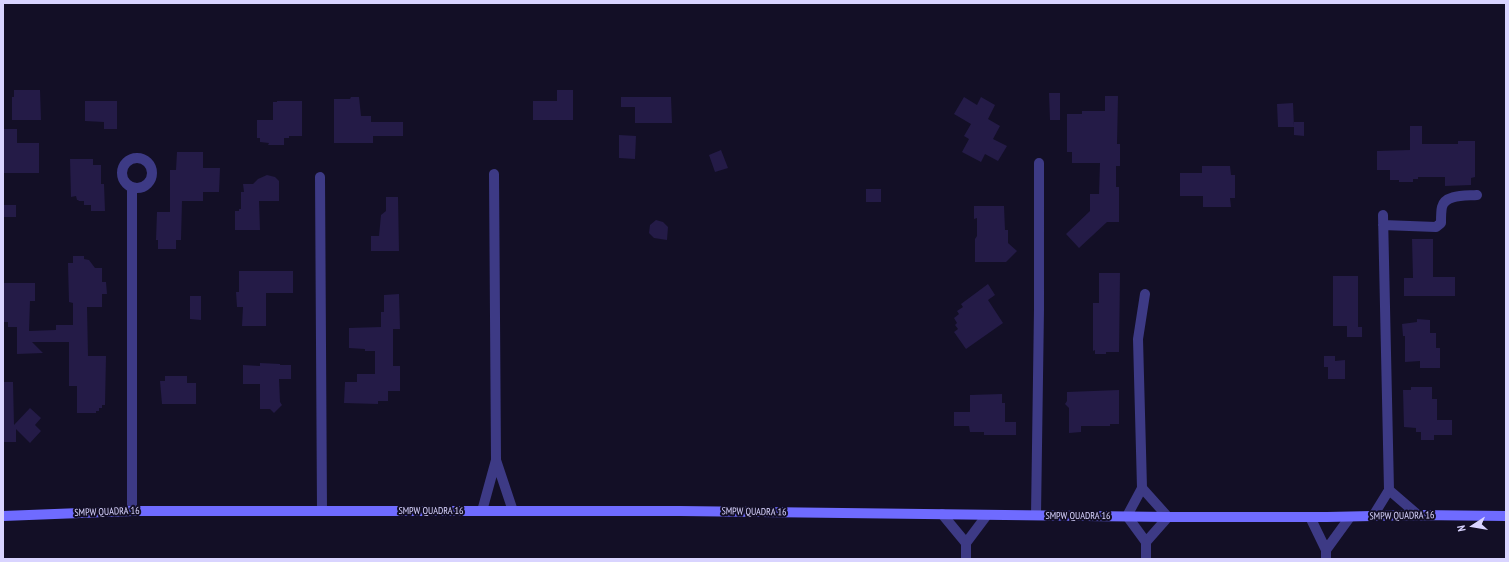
<!DOCTYPE html>
<style>
body{margin:0}
#map{position:relative;width:1509px;height:562px;overflow:hidden;background:#130f26;font-family:"PT Sans Narrow",sans-serif}
canvas{display:block}
.frame{position:absolute;inset:0;border:4px solid #d9d4ff;pointer-events:none}
.north{position:absolute;left:1453px;top:506px;width:40px;height:40px;-webkit-text-stroke:3px #130f26;paint-order:stroke;rotate:258deg;font-size:11px;font-weight:700;line-height:16px;text-align:center;color:#d9d4ff}
.north::after{content:'';display:block;margin:auto;width:14px;height:18px;background:#d9d4ff;clip-path:polygon(50% 0,100% 100%,50% 72%,0 100%)}
</style>
<div id="map">
<canvas width="1509" height="562"></canvas>
<div class="frame"></div>
<div class="north">N</div>
</div>
<script>
const c = document.querySelector('canvas').getContext('2d');
c.lineJoin = 'round';
function fill(path, color) {
  c.fillStyle = color;
  c.fill(path, 'evenodd');
}
function stroke(path, color, width, dash) {
  c.strokeStyle = color;
  c.lineWidth = width;
  c.lineCap = dash ? 'butt' : 'round';
  c.setLineDash(dash || []);
  c.stroke(path);
}
function write(font, color, halo, rows, align = 'center') {
  c.font = font + ' "PT Sans Narrow",sans-serif';
  c.lineWidth = 4;
  c.setLineDash([]);
  c.textBaseline = 'middle';
  c.strokeStyle = halo;
  c.fillStyle = color;
  for (const [text, x, y, turn = 0] of rows) {
    c.save();
    c.translate(x, y);
    c.rotate((+turn || 0) * Math.PI / 180);
    c.textAlign = isNaN(turn) ? turn : align;
    if (halo) c.strokeText(text, 0, 0);
    c.fillText(text, 0, 0);
    c.restore();
  }
}
fill(new Path2D(`
 M 14,90 L 40,90 L 41,120 L 12,120 L 12,97 L 14,97 Z
 M 557,90 L 573,90 L 573,120 L 533,120 L 533,101 L 557,101 Z
 M 1049,93 L 1060,93 L 1060,120 L 1050,120 Z
 M 1105,96 L 1118,96 L 1117,144 L 1120,144 L 1120,166 L 1116,166 L 1116,187 L 1119,187 L 1119,222 L 1107,222 L 1079,248 L 1066,234 L 1090,211 L 1090,194 L 1099,194 L 1100,163 L 1072,163 L 1072,152 L 1067,152 L 1067,114 L 1082,114 L 1082,111 L 1105,111 Z
 M 351,97 L 359,97 L 361,116 L 371,116 L 371,122 L 403,122 L 403,136 L 373,136 L 373,143 L 334,143 L 334,99 L 350,99 Z
 M 621,97 L 671,97 L 672,123 L 635,123 L 635,107 L 621,107 Z
 M 964,97 L 977,105 L 981,97 L 995,105 L 988,119 L 1000,126 L 993,139 L 1007,146 L 998,161 L 985,154 L 981,162 L 962,152 L 969,139 L 964,136 L 971,124 L 954,114 Z
 M 85,101 L 117,101 L 117,129 L 104,129 L 104,122 L 85,121 Z
 M 277,101 L 302,101 L 302,136 L 289,136 L 289,138 L 284,138 L 284,145 L 268,145 L 269,143 L 260,142 L 260,138 L 257,138 L 257,120 L 273,120 L 273,102 L 277,102 Z
 M 1293,103 L 1294,127 L 1278,127 L 1277,104 Z
 M 1294,122 L 1304,122 L 1304,136 L 1294,135 Z
 M 1410,126 L 1422,126 L 1422,144 L 1458,144 L 1458,141 L 1475,141 L 1475,177 L 1471,178 L 1471,185 L 1445,186 L 1445,177 L 1418,177 L 1418,179 L 1413,179 L 1413,182 L 1399,182 L 1399,180 L 1390,180 L 1390,170 L 1377,170 L 1377,151 L 1410,150 Z
 M 3,129 L 17,129 L 17,143 L 39,143 L 39,173 L 3,173 Z
 M 619,135 L 636,136 L 635,159 L 619,158 Z
 M 721,150 L 728,168 L 715,172 L 709,155 Z
 M 177,152 L 203,152 L 203,168 L 220,168 L 219,192 L 203,192 L 203,201 L 182,201 L 181,240 L 176,240 L 176,249 L 158,249 L 158,240 L 156,240 L 157,212 L 170,212 L 170,170 L 176,170 Z
 M 70,159 L 93,159 L 93,165 L 101,165 L 101,184 L 104,184 L 105,211 L 91,211 L 91,205 L 84,205 L 84,201 L 78,201 L 79,200 L 77,200 L 76,196 L 71,197 Z
 M 1202,166 L 1230,166 L 1231,175 L 1235,175 L 1235,198 L 1230,198 L 1231,207 L 1203,207 L 1203,196 L 1180,196 L 1180,173 L 1202,173 Z
 M 267,175 L 275,177 L 279,181 L 279,201 L 259,201 L 260,230 L 235,230 L 235,211 L 239,211 L 239,209 L 241,209 L 241,192 L 244,192 L 243,184 L 253,184 L 258,179 Z
 M 866,189 L 881,189 L 881,202 L 866,202 Z
 M 386,197 L 398,197 L 399,251 L 371,251 L 371,236 L 379,236 L 381,215 L 386,211 Z
 M 3,205 L 16,205 L 16,217 L 3,217 Z
 M 974,206 L 1004,206 L 1005,230 L 1008,230 L 1008,243 L 1017,251 L 1006,262 L 975,262 L 975,239 L 977,236 L 977,218 L 974,219 Z
 M 656,220 L 663,222 L 668,227 L 667,240 L 654,238 L 649,233 L 650,225 Z
 M 1412,239 L 1433,239 L 1433,277 L 1455,277 L 1455,296 L 1404,296 L 1404,278 L 1413,278 Z
 M 73,256 L 84,256 L 84,259 L 89,260 L 95,268 L 102,268 L 102,282 L 106,282 L 107,294 L 102,294 L 102,307 L 87,307 L 88,356 L 106,356 L 105,405 L 102,405 L 102,408 L 99,408 L 99,411 L 96,411 L 96,413 L 77,413 L 77,386 L 69,386 L 69,342 L 32,342 L 43,353 L 17,354 L 17,327 L 8,327 L 8,322 L 3,322 L 3,283 L 35,283 L 35,301 L 30,301 L 29,331 L 56,330 L 56,325 L 73,325 L 73,303 L 69,302 L 68,263 L 73,263 Z
 M 239,271 L 293,271 L 293,293 L 266,293 L 266,326 L 242,326 L 243,307 L 237,307 L 236,292 L 239,292 Z
 M 1099,273 L 1120,273 L 1119,352 L 1106,352 L 1106,354 L 1095,354 L 1095,350 L 1093,351 L 1093,303 L 1099,303 Z
 M 1333,276 L 1358,276 L 1358,327 L 1362,327 L 1362,337 L 1347,337 L 1347,326 L 1333,326 Z
 M 988,284 L 995,295 L 988,300 L 1003,323 L 966,349 L 954,332 L 958,329 L 955,325 L 957,323 L 954,318 L 959,314 L 957,311 L 963,307 L 961,304 Z
 M 399,294 L 400,329 L 393,329 L 393,366 L 400,366 L 400,391 L 388,391 L 388,401 L 378,401 L 378,404 L 344,403 L 345,382 L 357,382 L 357,374 L 375,374 L 375,351 L 365,351 L 365,349 L 349,348 L 349,328 L 381,327 L 381,312 L 384,312 L 384,295 Z
 M 190,296 L 201,296 L 201,320 L 190,319 Z
 M 1417,319 L 1430,320 L 1430,333 L 1436,333 L 1436,348 L 1440,348 L 1440,368 L 1420,368 L 1420,361 L 1405,362 L 1405,336 L 1403,336 L 1402,324 L 1417,322 Z
 M 1324,356 L 1335,356 L 1335,361 L 1345,360 L 1345,379 L 1328,379 L 1328,367 L 1324,367 Z
 M 260,363 L 280,364 L 280,365 L 291,365 L 291,379 L 279,379 L 280,402 L 282,405 L 274,413 L 270,409 L 260,409 L 260,384 L 243,384 L 243,365 L 260,366 Z
 M 165,376 L 187,376 L 187,383 L 196,383 L 196,404 L 162,404 L 160,381 L 165,381 Z
 M 3,382 L 13,382 L 14,425 L 30,408 L 41,418 L 35,425 L 41,431 L 30,443 L 16,429 L 16,442 L 4,442 Z
 M 1411,387 L 1432,387 L 1432,399 L 1437,399 L 1437,420 L 1452,420 L 1452,435 L 1434,435 L 1434,440 L 1421,440 L 1421,432 L 1416,432 L 1416,428 L 1404,427 L 1403,390 L 1411,390 Z
 M 1119,390 L 1119,424 L 1110,424 L 1110,426 L 1081,426 L 1081,432 L 1069,433 L 1069,408 L 1065,404 L 1067,401 L 1067,392 Z
 M 1002,394 L 1002,403 L 1005,403 L 1005,422 L 1016,422 L 1016,435 L 984,435 L 984,432 L 970,432 L 969,426 L 954,426 L 954,412 L 970,412 L 970,395 Z`), '#241b47');
stroke(new Path2D(`
 M122 173a15 15 0 1 1 30 0a15 15 0 1 1-30 0Z
 M 320,177 L 322,511
 M 1383,225 L 1436,227 L 1441,223 C 1441,218 1441,211 1442,207 C 1445,194 1466,196 1477,195
 M 1145,294 L 1138,339 L 1142,488 L 1127,516 L 1146,542 L 1146,559
 M 496,460 L 513,511
 M 1142,488 L 1168,517 L 1146,542
 M 1389,490 L 1418,515
 M 132,511 L 132,187
 M 482,511 L 496,460 L 494,174
 M 942,514 L 966,543
 M 1036,515 L 1039,309 L 1039,163
 M 1373,516 L 1389,490 L 1383,215
 M 1310,517 L 1326,550 L 1326,559
 M 1326,550 L 1350,517
 M 966,559 L 966,543 L 987,515`), '#3d3a85', 10);
stroke(new Path2D(`
 M 3,516 L 132,511 L 680,511 L 1168,517 L 1327,517 L 1418,515 L 1506,516`), '#6f6bff', 10);
write('10px', '#d9d4ff', '#130f26', [
 ["SMPW QUADRA 16",431,511],
 ["SMPW QUADRA 16",107,512,-2],
 ["SMPW QUADRA 16",754,512,1],
 ["SMPW QUADRA 16",1078,516],
 ["SMPW QUADRA 16",1402,516,-1]
]);
</script>
